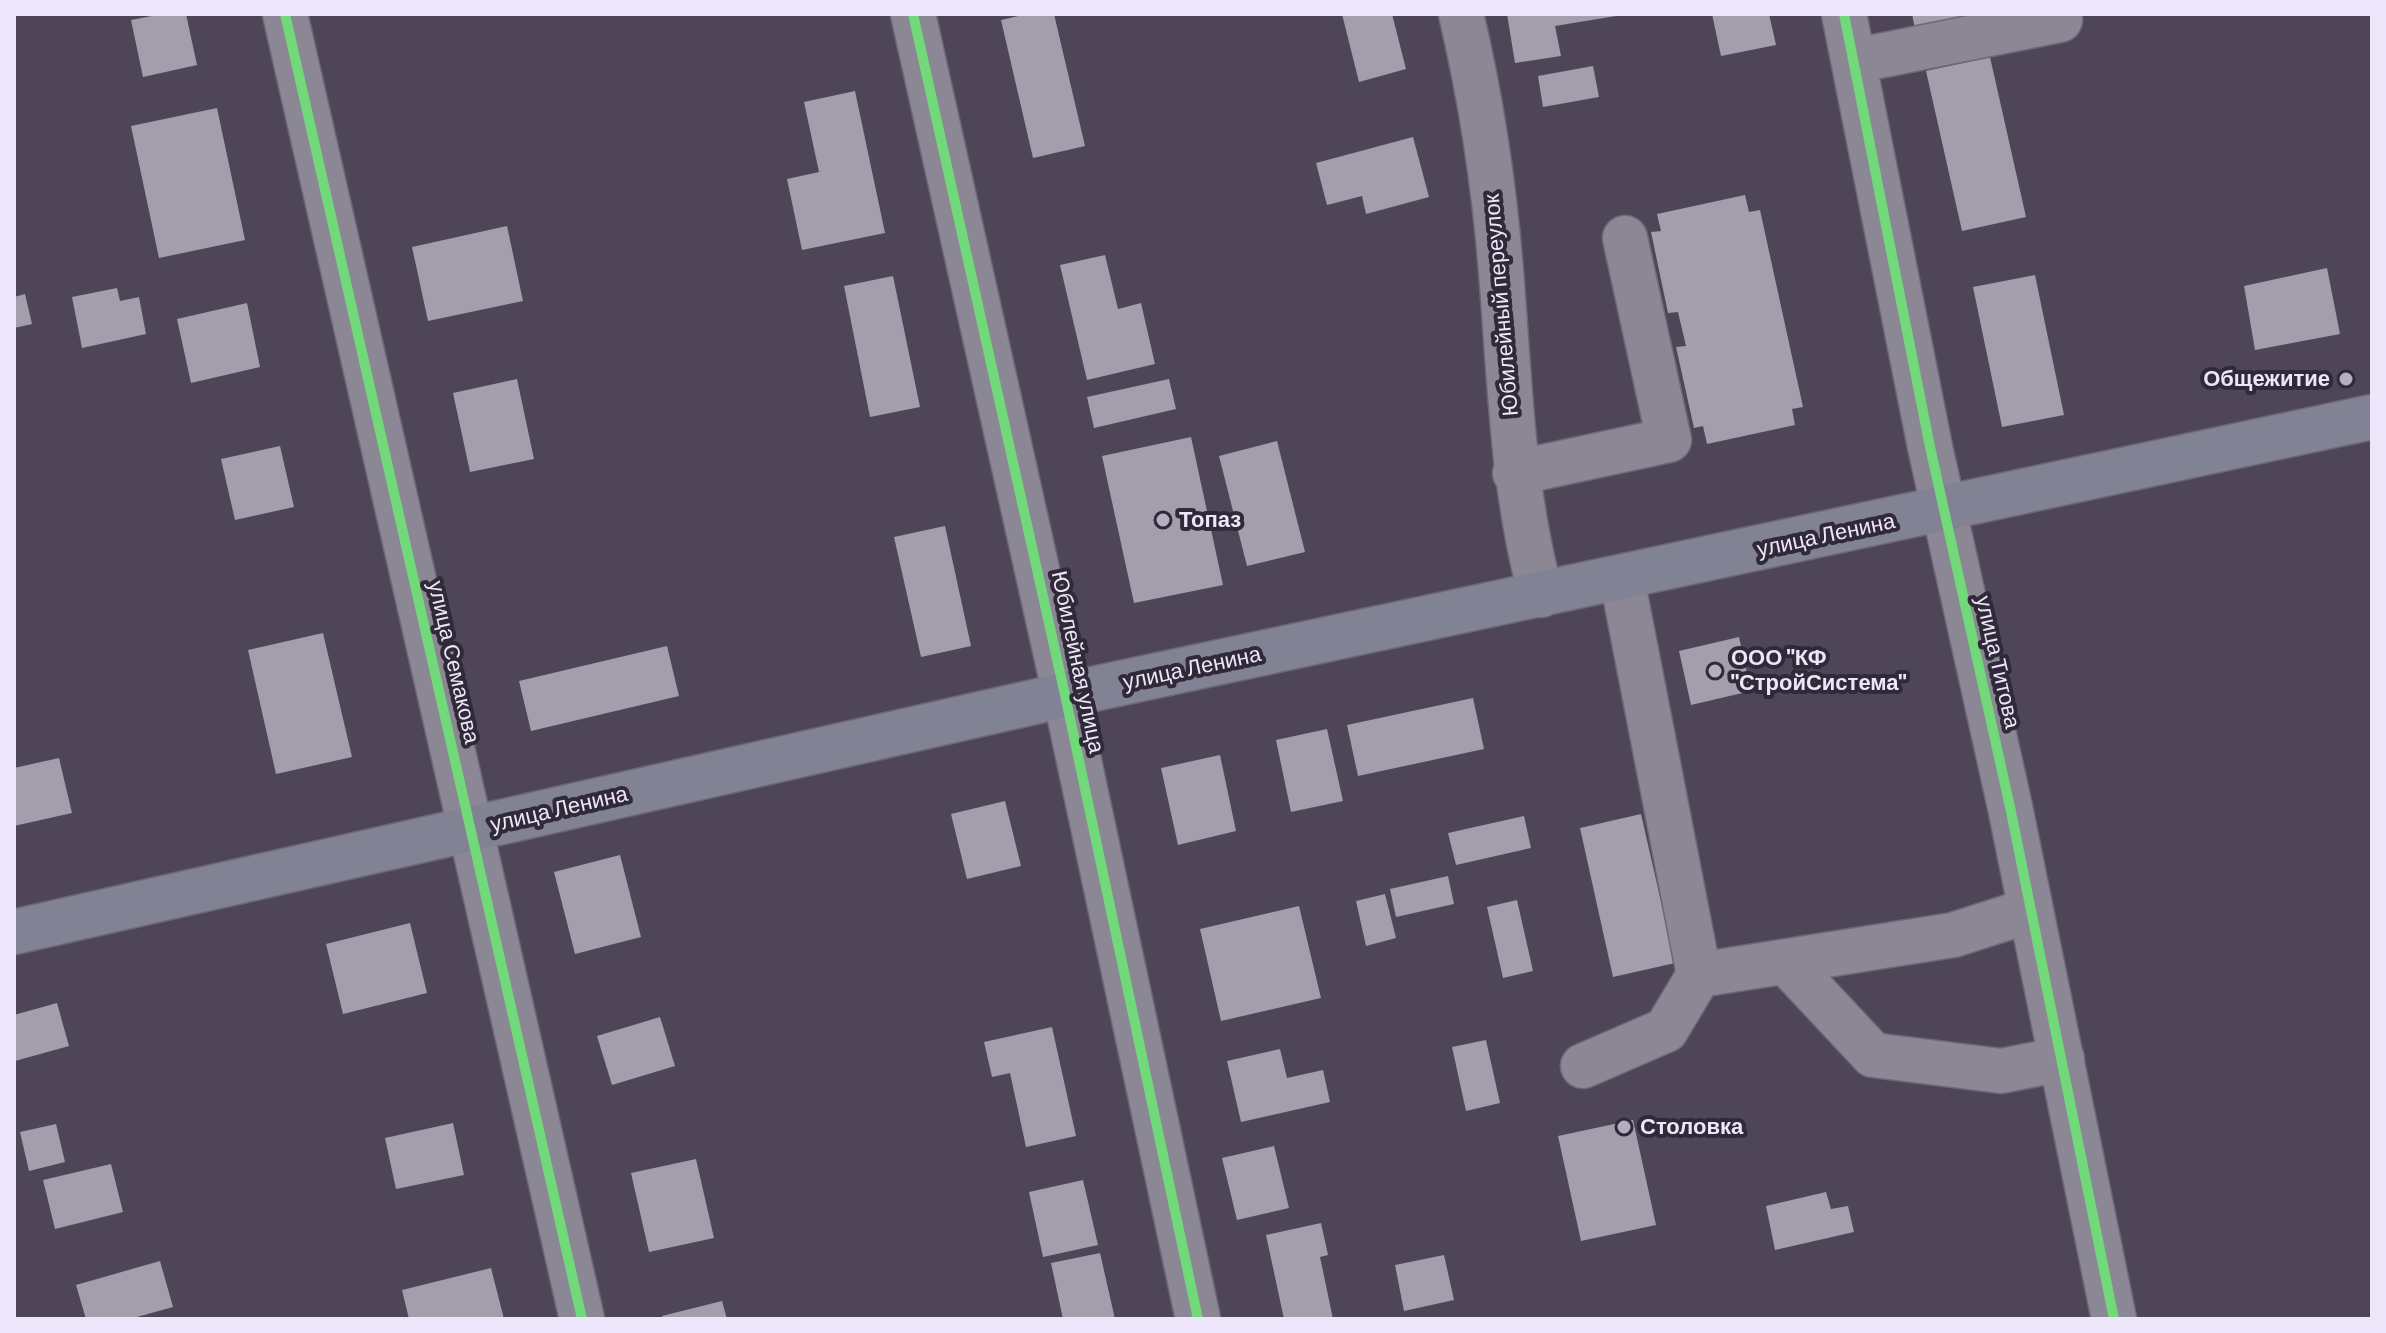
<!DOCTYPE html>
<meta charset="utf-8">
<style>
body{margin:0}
#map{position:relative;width:2386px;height:1333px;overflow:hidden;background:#4e4658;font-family:Barlow,sans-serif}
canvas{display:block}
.frame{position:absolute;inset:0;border:16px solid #ede5f9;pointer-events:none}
</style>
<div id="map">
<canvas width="2386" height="1333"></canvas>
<div class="frame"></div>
</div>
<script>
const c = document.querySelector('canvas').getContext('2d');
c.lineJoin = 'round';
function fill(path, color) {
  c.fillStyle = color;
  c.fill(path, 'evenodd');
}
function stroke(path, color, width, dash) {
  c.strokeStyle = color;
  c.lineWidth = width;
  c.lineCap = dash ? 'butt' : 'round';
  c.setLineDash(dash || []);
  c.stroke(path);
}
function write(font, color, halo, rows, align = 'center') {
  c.font = font + ' Barlow,sans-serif';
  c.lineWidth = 8;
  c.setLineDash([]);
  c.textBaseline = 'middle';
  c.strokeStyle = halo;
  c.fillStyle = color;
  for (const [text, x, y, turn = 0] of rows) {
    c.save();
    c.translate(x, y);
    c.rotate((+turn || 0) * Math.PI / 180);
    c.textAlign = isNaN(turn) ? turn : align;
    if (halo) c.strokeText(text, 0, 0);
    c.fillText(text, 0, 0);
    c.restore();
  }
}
fill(new Path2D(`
 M 162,14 L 186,14 L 197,65 L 143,77 L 131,20 Z
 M 1027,14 L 1054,14 L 1085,146 L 1033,158 L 1001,20 Z
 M 1342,14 L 1392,14 L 1406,69 L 1359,82 Z
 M 1507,14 L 1615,14 L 1616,16 L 1555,26 L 1561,56 L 1515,63 Z
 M 1712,14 L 1769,14 L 1776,45 L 1721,56 Z
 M 1912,14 L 1987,14 L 1915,29 Z
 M 1990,57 L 2026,217 L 1962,231 L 1926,71 Z
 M 1593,66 L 1599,97 L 1543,107 L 1538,76 Z
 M 855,91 L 885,233 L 802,250 L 787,179 L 819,172 L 804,102 Z
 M 217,108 L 245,240 L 159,258 L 131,126 Z
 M 1413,137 L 1429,197 L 1366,214 L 1362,196 L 1327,205 L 1316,163 Z
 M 1745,195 L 1749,212 L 1760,210 L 1803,407 L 1792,409 L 1795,425 L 1707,444 L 1703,426 L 1694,428 L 1676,347 L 1686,346 L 1678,312 L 1668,313 L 1651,232 L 1661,231 L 1657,214 Z
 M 507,226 L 523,301 L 428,321 L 412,247 Z
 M 1105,255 L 1118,309 L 1141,303 L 1155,364 L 1087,380 L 1060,265 Z
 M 2327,268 L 2340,334 L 2255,350 L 2244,286 Z
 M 2035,275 L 2064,415 L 2002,427 L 1973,287 Z
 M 893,276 L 920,407 L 870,417 L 844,286 Z
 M 117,288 L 120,301 L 139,297 L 146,334 L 82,348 L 72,297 Z
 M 25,294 L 32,324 L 14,328 L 14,297 Z
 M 247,303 L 260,367 L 191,383 L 177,319 Z
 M 517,379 L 534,459 L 470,472 L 453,393 Z
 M 1169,379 L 1176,409 L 1094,428 L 1087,397 Z
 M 1191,437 L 1223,585 L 1134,603 L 1102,456 Z
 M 1277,441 L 1305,552 L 1247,566 L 1219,456 Z
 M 280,446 L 294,507 L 235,520 L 221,459 Z
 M 945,526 L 971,646 L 921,657 L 894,537 Z
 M 323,633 L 352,757 L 276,774 L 248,650 Z
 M 1739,637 L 1751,691 L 1691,705 L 1679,651 Z
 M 667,646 L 679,696 L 531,731 L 519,681 Z
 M 1473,698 L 1484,749 L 1358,776 L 1347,725 Z
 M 1327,729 L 1343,801 L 1291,812 L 1276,740 Z
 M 1220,755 L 1236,831 L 1178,845 L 1161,768 Z
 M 59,758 L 72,813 L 14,826 L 14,768 Z
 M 1005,801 L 1021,866 L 967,879 L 951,814 Z
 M 1641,814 L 1675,963 L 1613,977 L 1580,828 Z
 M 1524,816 L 1531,848 L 1456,865 L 1448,833 Z
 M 620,855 L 641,937 L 575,954 L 554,872 Z
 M 1448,876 L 1454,904 L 1396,917 L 1390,889 Z
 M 1385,894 L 1396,938 L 1366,946 L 1356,901 Z
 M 1517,900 L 1533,971 L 1503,978 L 1487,907 Z
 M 1299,906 L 1321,998 L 1221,1021 L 1200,929 Z
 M 410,923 L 427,993 L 343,1014 L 326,944 Z
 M 57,1003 L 69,1046 L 15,1061 L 14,1015 Z
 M 660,1017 L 675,1066 L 612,1085 L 597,1036 Z
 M 1052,1027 L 1076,1136 L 1026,1147 L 1010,1073 L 992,1077 L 984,1042 Z
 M 1486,1040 L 1500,1103 L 1466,1111 L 1452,1047 Z
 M 1280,1049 L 1287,1078 L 1323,1070 L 1330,1102 L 1241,1122 L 1227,1061 Z
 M 1633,1120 L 1656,1225 L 1581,1241 L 1558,1136 Z
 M 453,1123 L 464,1175 L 396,1189 L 385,1138 Z
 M 56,1124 L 65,1162 L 29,1171 L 20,1132 Z
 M 1274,1146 L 1289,1208 L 1237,1220 L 1222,1158 Z
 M 696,1159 L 714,1238 L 649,1252 L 631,1173 Z
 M 111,1164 L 123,1212 L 55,1229 L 43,1180 Z
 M 1083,1180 L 1098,1245 L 1043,1257 L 1029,1192 Z
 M 1826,1192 L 1831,1209 L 1848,1206 L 1854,1232 L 1775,1250 L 1766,1206 Z
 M 1321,1223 L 1328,1255 L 1320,1257 L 1333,1319 L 1284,1319 L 1266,1235 Z
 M 1100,1253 L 1115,1319 L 1063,1319 L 1051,1263 Z
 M 1444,1255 L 1454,1300 L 1404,1311 L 1395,1265 Z
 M 160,1261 L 173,1307 L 130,1319 L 86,1319 L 76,1285 Z
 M 491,1268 L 504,1319 L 409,1319 L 402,1290 Z
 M 722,1301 L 727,1319 L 663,1319 L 662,1316 Z`), '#a39dac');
const minor = new Path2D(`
 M 285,14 L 582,1319
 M 913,14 L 1065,695 L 1198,1319
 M 1461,14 C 1481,98 1494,185 1501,271 C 1510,382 1512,488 1541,595
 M 1844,14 L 1930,447 L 2010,807 L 2114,1319
 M 1854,61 L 2060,20
 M 1515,473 L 1669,440 L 1625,238
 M 1786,962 L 1873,1055 L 2001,1071 L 2062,1059
 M 1699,975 L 1953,935 L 2031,910
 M 1583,1066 L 1666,1030 L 1699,975 L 1622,579`);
const major = new Path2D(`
 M 14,932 L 1065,695 L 2372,417`);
stroke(minor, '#6d6675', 47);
stroke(major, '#6d6675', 47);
stroke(minor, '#8c8794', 44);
stroke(major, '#818294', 44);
stroke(new Path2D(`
 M 285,14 L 582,1319
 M 913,14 L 1065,695 L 1198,1319
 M 1844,14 L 1930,447 L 2010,807 L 2114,1319`), '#71d979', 10);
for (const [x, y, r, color] of [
 [2346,379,8,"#b5adc1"],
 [1163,520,8,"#b5adc1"],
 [1715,671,8,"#b5adc1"],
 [1624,1127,8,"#b5adc1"]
]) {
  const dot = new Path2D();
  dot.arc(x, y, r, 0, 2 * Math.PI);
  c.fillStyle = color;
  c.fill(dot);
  stroke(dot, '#302938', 3);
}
write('22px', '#ede5f9', '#302938', [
 ["Юбилейный переулок",1501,305,-95],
 ["улица Ленина",1826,535,-12],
 ["улица Семакова",454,662,77],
 ["Юбилейная улица",1078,662,78],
 ["улица Титова",1998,662,77],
 ["улица Ленина",1192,668,-12],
 ["улица Ленина",559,809,-13]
]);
write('bold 22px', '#ede5f9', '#302938', [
 ["Общежитие",2330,379,"right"],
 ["Топаз",1179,520],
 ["ООО \"КФ",1731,658],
 ["\"СтройСистема\"",1731,683],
 ["Столовка",1640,1127]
], 'left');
</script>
